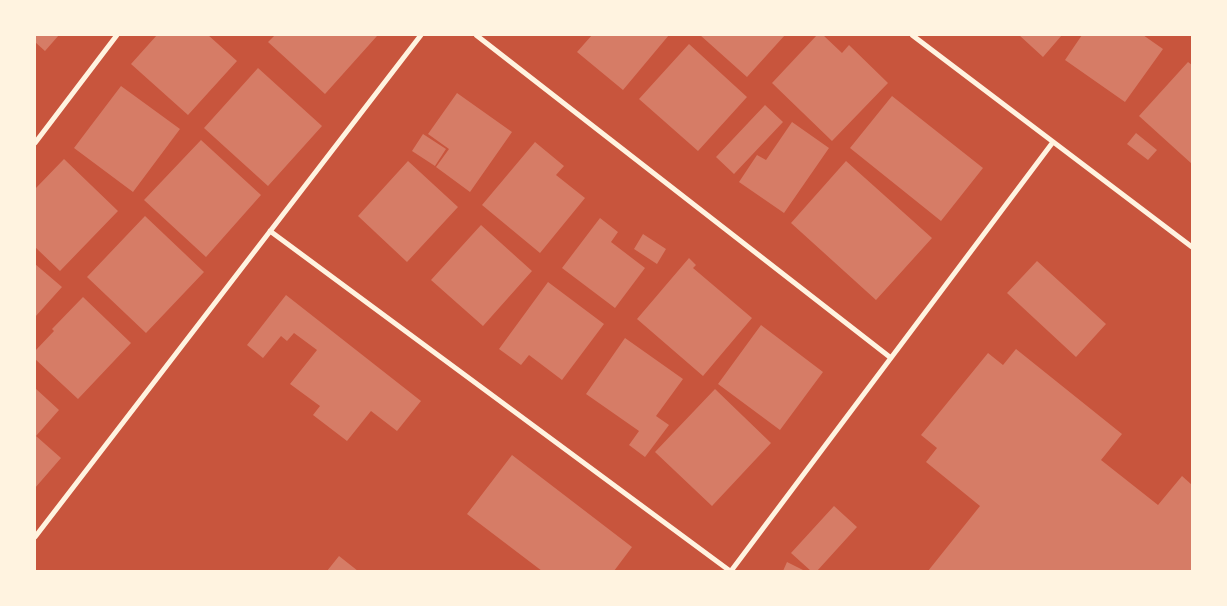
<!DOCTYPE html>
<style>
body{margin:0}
#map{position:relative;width:1227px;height:606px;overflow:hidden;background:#c8553d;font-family:Mulish,sans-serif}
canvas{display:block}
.frame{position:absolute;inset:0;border:36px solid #fff3e0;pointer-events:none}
</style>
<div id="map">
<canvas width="1227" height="606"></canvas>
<div class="frame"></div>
</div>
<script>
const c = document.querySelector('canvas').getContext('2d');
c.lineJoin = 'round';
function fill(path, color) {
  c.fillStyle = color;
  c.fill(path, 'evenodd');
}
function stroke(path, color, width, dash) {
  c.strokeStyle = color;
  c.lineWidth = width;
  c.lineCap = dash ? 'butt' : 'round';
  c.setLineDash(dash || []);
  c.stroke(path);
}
fill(new Path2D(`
 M 35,35 L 59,35 L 45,51 L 35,42 Z
 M 157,35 L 208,35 L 237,61 L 188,115 L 131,64 Z
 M 275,35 L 376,35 L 377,36 L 325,94 L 268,42 Z
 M 592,35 L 669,35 L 623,90 L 577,52 Z
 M 700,35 L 785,35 L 747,77 Z
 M 817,35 L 823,35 L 842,53 L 849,45 L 888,83 L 832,141 L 772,83 Z
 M 1019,35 L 1062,35 L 1043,57 Z
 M 1082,35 L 1143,35 L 1163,49 L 1125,102 L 1065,60 Z
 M 689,44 L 747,97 L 698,151 L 639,99 Z
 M 1188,62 L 1192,65 L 1192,164 L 1139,116 Z
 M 258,68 L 322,126 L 268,186 L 204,128 Z
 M 121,86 L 180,129 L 133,192 L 74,148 Z
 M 457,93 L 512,132 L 470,192 L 436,167 L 449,149 L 428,134 Z
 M 892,96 L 983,168 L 941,221 L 850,148 Z
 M 765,105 L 783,122 L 734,174 L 716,157 Z
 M 792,122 L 829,148 L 784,213 L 739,182 L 757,155 L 766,160 Z
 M 1136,133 L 1157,150 L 1148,160 L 1127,144 Z
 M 423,134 L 446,149 L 435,166 L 412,151 Z
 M 201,140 L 261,195 L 206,257 L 144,200 Z
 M 535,142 L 564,166 L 556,175 L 585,198 L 540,253 L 482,205 Z
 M 64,159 L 118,211 L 60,271 L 35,247 L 35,189 Z
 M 408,161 L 458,207 L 407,262 L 358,216 Z
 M 846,161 L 932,238 L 876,300 L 791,223 Z
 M 145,216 L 204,272 L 146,333 L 87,277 Z
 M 600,218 L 618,232 L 611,242 L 645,268 L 615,308 L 562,268 Z
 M 481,225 L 532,271 L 483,326 L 431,280 Z
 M 643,234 L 666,249 L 657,264 L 634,249 Z
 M 689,258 L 696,265 L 693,268 L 752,318 L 703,376 L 637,319 Z
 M 1037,261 L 1106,324 L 1076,357 L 1007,293 Z
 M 35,264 L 62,287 L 35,317 Z
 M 548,282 L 604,324 L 562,380 L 529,355 L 521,365 L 499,349 Z
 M 286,295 L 421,401 L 397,431 L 371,411 L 347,441 L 313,415 L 320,406 L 290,384 L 317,350 L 294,333 L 287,341 L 281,336 L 263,358 L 247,345 Z
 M 83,297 L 131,343 L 78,399 L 35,359 L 35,351 L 54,331 L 52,329 Z
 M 761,325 L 823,372 L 780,430 L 718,384 Z
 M 625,338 L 683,379 L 656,416 L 669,425 L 645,457 L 629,445 L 639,431 L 586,394 Z
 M 1016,349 L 1122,434 L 1101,460 L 1158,505 L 1182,476 L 1192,485 L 1192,571 L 928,571 L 980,506 L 926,462 L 937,448 L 921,435 L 988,353 L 1003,365 Z
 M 35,388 L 59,410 L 36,436 L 61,458 L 35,488 Z
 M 715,389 L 771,443 L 712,506 L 655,452 Z
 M 512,455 L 632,547 L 614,571 L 542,571 L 467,514 Z
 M 834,506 L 857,527 L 817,571 L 811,571 L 791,553 Z
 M 339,556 L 358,571 L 327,571 Z
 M 787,562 L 805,571 L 783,571 Z`), '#d67c66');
stroke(new Path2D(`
 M 476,35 L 891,358
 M 912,35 L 1192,247
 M 35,143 L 117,35
 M 270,231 L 730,571
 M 35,537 L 421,35
 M 731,571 L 1053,142`), '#fff3e0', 5);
</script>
